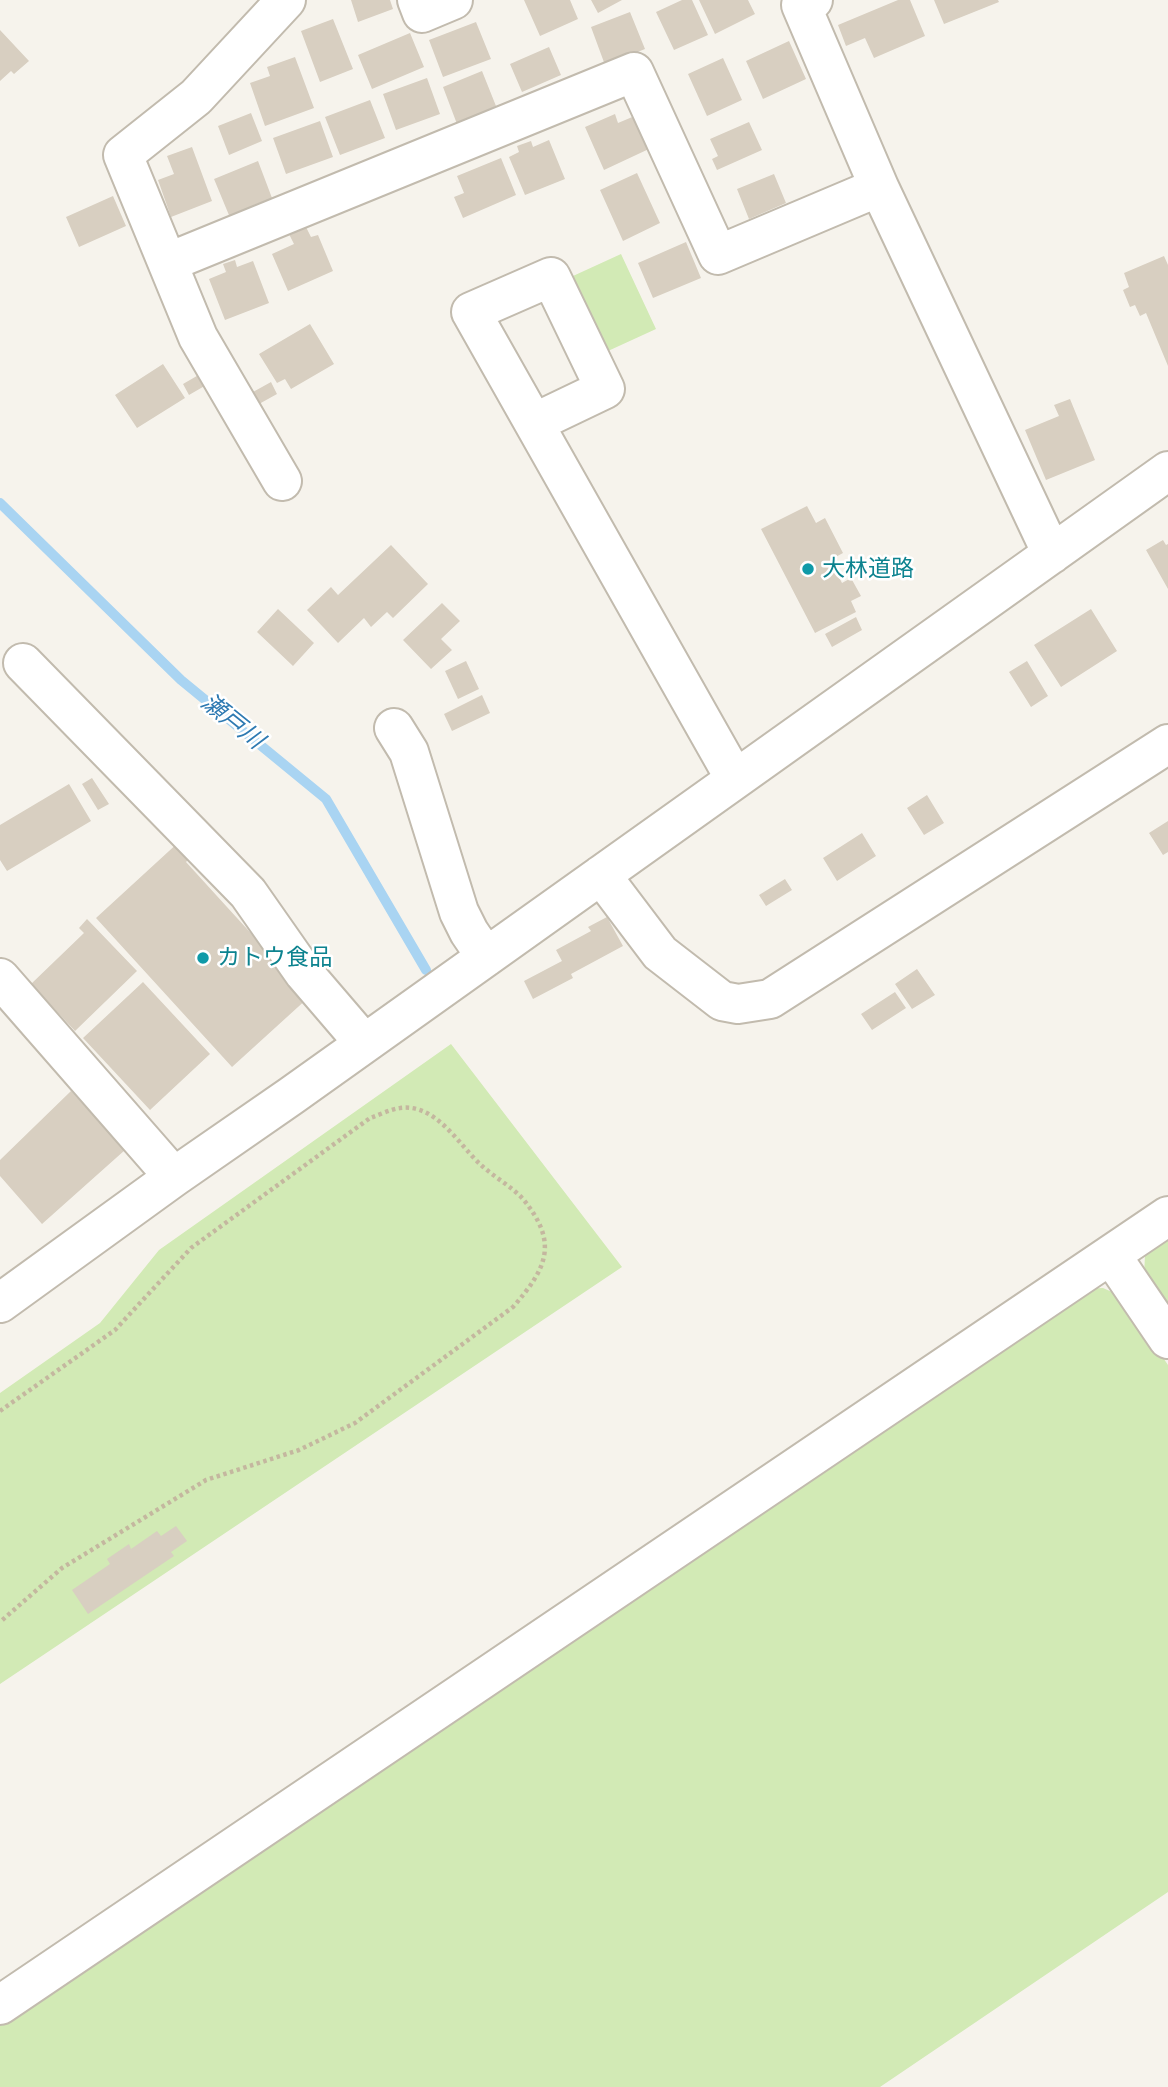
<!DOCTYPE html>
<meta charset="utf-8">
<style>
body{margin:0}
canvas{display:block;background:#f6f3ec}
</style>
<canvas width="1168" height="2087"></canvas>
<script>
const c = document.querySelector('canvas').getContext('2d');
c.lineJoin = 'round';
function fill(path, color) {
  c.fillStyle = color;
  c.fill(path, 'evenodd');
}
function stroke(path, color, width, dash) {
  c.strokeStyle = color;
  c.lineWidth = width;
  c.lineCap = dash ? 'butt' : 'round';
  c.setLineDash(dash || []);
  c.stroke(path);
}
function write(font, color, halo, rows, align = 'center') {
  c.font = font + ' "Open Sans","Noto Sans JP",sans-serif';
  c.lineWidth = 5;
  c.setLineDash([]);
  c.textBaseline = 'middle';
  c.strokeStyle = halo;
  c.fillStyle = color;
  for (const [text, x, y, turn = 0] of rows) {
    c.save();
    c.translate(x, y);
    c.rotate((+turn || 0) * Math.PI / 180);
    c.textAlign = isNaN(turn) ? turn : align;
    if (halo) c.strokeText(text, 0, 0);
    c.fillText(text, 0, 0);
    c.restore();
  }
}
fill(new Path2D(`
 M 621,254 L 656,329 L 608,351 L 573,276 Z
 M 451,1044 L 622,1267 L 0,1684 L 0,1393 L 100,1323 L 159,1250 Z
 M 1168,1225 L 1168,1310 L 1144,1276 L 1145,1255 Z
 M 1103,1288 L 1121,1296 L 1168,1365 L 1168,1892 L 880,2087 L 0,2087 L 0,2014 L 1080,1289 Z`), '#d2eab5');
stroke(new Path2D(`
 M 0,503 L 181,680 L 326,799 L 426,970`), '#a9d4f2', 10);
fill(new Path2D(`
 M 351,0 L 390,0 L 393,9 L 358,22 Z
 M 524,0 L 570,0 L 578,19 L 540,36 Z
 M 591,0 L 622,0 L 598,13 Z
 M 682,0 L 692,0 L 708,35 L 674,50 L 656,12 Z
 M 699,0 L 748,0 L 755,14 L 715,34 Z
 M 898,0 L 910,0 L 925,36 L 874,58 L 865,38 L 846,46 L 838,25 Z
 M 934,0 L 998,0 L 999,2 L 944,24 Z
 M 630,12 L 645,49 L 605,65 L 591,27 Z
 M 333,19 L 353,69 L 320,82 L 301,31 Z
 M 476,22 L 491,59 L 443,77 L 429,40 Z
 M 0,30 L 29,61 L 14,74 L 11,71 L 0,81 Z
 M 410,33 L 424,67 L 372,89 L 358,55 Z
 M 789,41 L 806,79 L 763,99 L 746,61 Z
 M 549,47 L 561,75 L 522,92 L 510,64 Z
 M 295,57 L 314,108 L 265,126 L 250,83 L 270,76 L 267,67 Z
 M 723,58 L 742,100 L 707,116 L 688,74 Z
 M 482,71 L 496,106 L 481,113 L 485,121 L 457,124 L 443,87 Z
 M 427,78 L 440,114 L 396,130 L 383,94 Z
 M 370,100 L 385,138 L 340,155 L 325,117 Z
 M 251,113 L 262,141 L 229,155 L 218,126 Z
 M 615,114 L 618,123 L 637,115 L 651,148 L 604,170 L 585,127 Z
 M 320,121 L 333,157 L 286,174 L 273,138 Z
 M 749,122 L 762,150 L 717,170 L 712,159 L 718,156 L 710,139 Z
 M 549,140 L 565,179 L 525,195 L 509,157 L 519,152 L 517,146 L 531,141 L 533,147 Z
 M 192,147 L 212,201 L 171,217 L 158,180 L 174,174 L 167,156 Z
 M 501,158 L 516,195 L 463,218 L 454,197 L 464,193 L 457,176 Z
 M 258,161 L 272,198 L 254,205 L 255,210 L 231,220 L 214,179 Z
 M 637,173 L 660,223 L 623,241 L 600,190 Z
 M 774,174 L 786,203 L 749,219 L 737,189 Z
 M 113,196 L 126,226 L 79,247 L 66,217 Z
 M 306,227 L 311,237 L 318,235 L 333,271 L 288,291 L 272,254 L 294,244 L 289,234 Z
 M 686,242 L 701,278 L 653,298 L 638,263 Z
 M 1164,256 L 1168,265 L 1168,366 L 1146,313 L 1140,316 L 1135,305 L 1130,307 L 1123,290 L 1129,287 L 1124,273 Z
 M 235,260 L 237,267 L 253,261 L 269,303 L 225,320 L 209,279 L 226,272 L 223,264 Z
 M 310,324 L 334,364 L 291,389 L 285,379 L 277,383 L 259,354 Z
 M 163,364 L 185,398 L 137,428 L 115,395 Z
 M 202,373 L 208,384 L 189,395 L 183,384 Z
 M 271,382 L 277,394 L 259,404 L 253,392 Z
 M 1070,399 L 1095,460 L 1046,480 L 1025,430 L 1059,416 L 1054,405 Z
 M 807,506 L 816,523 L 825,518 L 843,553 L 830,560 L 842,583 L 851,578 L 861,596 L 851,601 L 856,612 L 815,633 L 761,529 Z
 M 1163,540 L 1166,545 L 1168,544 L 1168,589 L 1146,550 Z
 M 391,545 L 428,584 L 393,618 L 387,612 L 371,627 L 364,618 L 338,643 L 307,610 L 331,587 L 338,595 Z
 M 442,603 L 460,621 L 441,639 L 452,650 L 431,669 L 403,640 Z
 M 278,609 L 314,643 L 293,666 L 257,632 Z
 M 1091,609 L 1117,651 L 1061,687 L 1034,645 Z
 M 856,617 L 862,630 L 832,647 L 825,634 Z
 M 466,661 L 479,689 L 458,699 L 445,671 Z
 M 1027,661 L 1048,696 L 1031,707 L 1009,672 Z
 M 482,695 L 490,713 L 452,731 L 444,714 Z
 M 92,778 L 109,804 L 98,810 L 82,784 Z
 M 69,784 L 91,821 L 7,871 L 0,860 L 0,825 Z
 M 927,795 L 944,823 L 924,835 L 907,808 Z
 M 1168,821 L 1168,852 L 1163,855 L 1149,833 Z
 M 862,833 L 876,856 L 837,881 L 823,858 Z
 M 181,840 L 194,854 L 186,862 L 309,997 L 232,1067 L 96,918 Z
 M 785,879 L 792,890 L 766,906 L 759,895 Z
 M 607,917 L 623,946 L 571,974 L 573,978 L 533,999 L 524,981 L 562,961 L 556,950 L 591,931 L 588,927 Z
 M 87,919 L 137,971 L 75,1031 L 31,984 L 84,933 L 79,928 Z
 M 917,969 L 935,995 L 912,1009 L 895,984 Z
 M 143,982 L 210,1054 L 150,1110 L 83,1038 Z
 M 895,992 L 906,1008 L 872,1030 L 861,1014 Z
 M 71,1091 L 125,1150 L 42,1224 L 0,1176 L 0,1160 Z
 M 176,1526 L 187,1541 L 171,1552 L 174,1556 L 88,1614 L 72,1590 L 110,1564 L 107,1559 L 129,1544 L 131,1549 L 157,1531 L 161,1536 Z`), '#d8cfc1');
const minor = new Path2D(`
 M 417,0 L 422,13 L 453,0
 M 813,0 L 801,5 L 879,187 L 1052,554
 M 169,262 L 634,72 L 718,255 L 879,187
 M 534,423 L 605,389 L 551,277 L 471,312 L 735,779
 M 282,481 L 198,337 L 123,155 L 196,97 L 286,0
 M 23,663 L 248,893 L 304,973 L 364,1043
 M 394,728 L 409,752 L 459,912 L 469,932 L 486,957
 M 601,875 L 660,953 L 722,1001 L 738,1004 L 770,999 L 1168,744
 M 0,978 L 174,1177
 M 1111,1255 L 1168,1339
 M 0,1303 L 174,1177 L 291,1096 L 1168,471
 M 0,2005 L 1168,1216`);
stroke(minor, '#c2bbae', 42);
stroke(new Path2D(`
 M 0,1411 L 115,1330 L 191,1248 L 370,1118 C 379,1115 391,1109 400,1108 C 436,1103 459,1145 481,1165 C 494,1177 511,1186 523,1199 C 559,1243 547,1268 513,1307 L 355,1423 L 299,1450 L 206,1480 L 62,1568 L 0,1622`), '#c4b79f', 4.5, [3.5, 3.5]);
stroke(minor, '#fff', 38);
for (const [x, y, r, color] of [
 [808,569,7,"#0f9aa8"],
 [203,958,7,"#0f9aa8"]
]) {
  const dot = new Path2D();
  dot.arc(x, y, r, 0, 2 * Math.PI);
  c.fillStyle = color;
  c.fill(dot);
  stroke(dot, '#fff', 2.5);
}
write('23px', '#0d838f', '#fff', [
 ["大林道路",822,569],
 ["カトウ食品",217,958]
], 'left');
write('italic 24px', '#2e7ab2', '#fff', [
 ["瀬戸川",232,722,39]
]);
</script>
